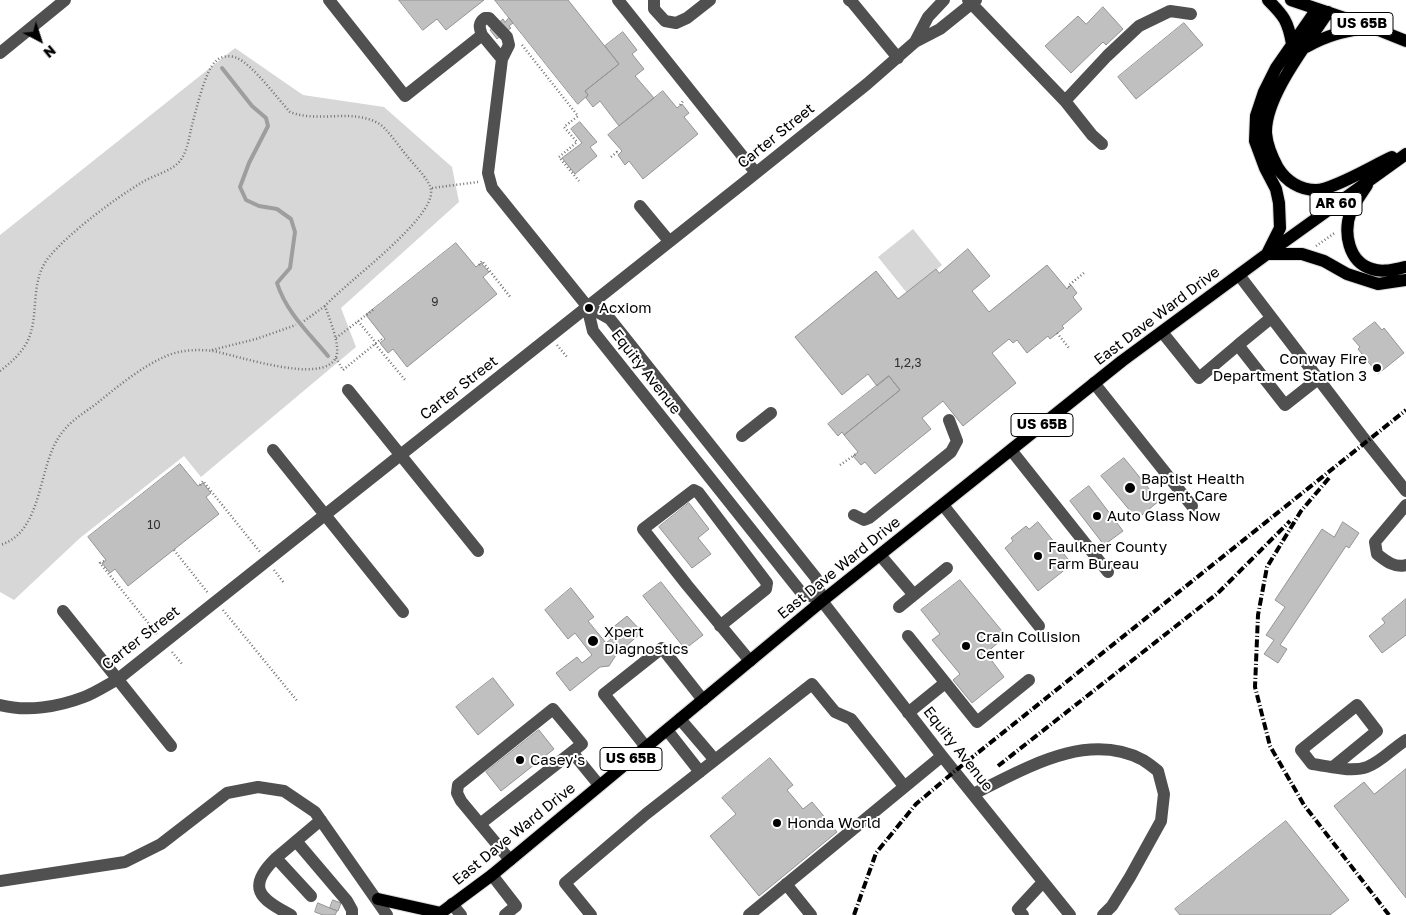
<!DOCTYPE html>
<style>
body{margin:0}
#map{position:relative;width:1406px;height:915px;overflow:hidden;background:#fff;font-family:"Golos Text",sans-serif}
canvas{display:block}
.north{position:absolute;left:15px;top:15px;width:50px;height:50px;-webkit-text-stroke:4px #fff;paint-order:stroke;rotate:140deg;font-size:14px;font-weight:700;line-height:20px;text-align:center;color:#000}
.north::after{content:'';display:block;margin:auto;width:18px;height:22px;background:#000;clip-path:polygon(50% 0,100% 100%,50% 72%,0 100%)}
</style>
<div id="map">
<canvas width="1406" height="915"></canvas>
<div class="north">N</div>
</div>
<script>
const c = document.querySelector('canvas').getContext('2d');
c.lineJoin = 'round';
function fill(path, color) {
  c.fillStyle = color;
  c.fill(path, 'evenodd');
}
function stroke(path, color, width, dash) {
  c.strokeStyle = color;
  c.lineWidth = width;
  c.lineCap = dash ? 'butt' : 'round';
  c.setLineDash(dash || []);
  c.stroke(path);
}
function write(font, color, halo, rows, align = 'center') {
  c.font = font + ' "Golos Text",sans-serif';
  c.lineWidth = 4;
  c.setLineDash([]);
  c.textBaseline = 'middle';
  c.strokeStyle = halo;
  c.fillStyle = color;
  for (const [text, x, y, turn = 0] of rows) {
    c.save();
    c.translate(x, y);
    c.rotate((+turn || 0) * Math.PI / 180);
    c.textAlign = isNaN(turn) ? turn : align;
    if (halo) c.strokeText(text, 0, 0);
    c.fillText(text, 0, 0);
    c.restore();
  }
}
fill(new Path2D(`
 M 235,48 L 303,95 L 384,107 L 452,167 L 459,202 L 341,308 L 356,347 L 201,477 L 184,456 L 80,538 L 14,600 L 0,592 L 0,235 Z
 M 913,229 L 942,265 L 907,293 L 878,257 Z`), '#d7d7d7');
stroke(new Path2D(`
 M 222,68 L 252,106 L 266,118 L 268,126 L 249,163 L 240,187 L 246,200 L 259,206 L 277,209 L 291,219 L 295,232 L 290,268 L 277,283 C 286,312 309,333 328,356`), '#9e9e9e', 4);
const building = new Path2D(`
 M 399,0 L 484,0 L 446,30 L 437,19 L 423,30 Z
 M 495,0 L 568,0 L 619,64 L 585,91 L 588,95 L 578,104 Z
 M 1103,7 L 1123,29 L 1106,45 L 1103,42 L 1071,73 L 1045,46 L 1078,16 L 1086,24 Z
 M 509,18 L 513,23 L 509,26 L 511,28 L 497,39 L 490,30 L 503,19 L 505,22 Z
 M 1184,23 L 1203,45 L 1136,99 L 1118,77 Z
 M 623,32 L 637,50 L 632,54 L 644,69 L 635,76 L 654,98 L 619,126 L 600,101 L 593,107 L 586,98 L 588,95 L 585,91 L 619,64 L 605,46 Z
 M 663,91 L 677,108 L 682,104 L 689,113 L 684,117 L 698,134 L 643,179 L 629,161 L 625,165 L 618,155 L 622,151 L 608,135 Z
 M 580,122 L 597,142 L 590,147 L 597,156 L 575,174 L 562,158 L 582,143 L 571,129 Z
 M 456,243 L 476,267 L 481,263 L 489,272 L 483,277 L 497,294 L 407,367 L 393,349 L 388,353 L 380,343 L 385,339 L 366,315 Z
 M 968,249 L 990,276 L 972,291 L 989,312 L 1047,265 L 1067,289 L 1071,285 L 1077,293 L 1073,297 L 1082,309 L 1062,326 L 1064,328 L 1050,339 L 1048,336 L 1027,353 L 1017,340 L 1013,343 L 1009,339 L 992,353 L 1016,383 L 963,426 L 943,401 L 922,418 L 931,429 L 875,474 L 865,462 L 861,465 L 853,456 L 858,452 L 844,435 L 900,390 L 889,376 L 877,386 L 868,374 L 842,395 L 795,337 L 876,271 L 898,299 L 936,269 L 939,273 Z
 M 1375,322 L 1382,330 L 1384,328 L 1404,353 L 1378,374 L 1358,349 L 1360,347 L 1353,339 Z
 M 889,376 L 900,390 L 844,435 L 842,432 L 838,436 L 828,424 Z
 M 1124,458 L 1159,501 L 1137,519 L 1101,476 Z
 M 180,464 L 198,486 L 203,483 L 211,493 L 206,497 L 219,514 L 128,586 L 115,569 L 110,573 L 102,563 L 106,560 L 88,537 Z
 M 1089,486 L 1123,531 L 1104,545 L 1070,501 Z
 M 689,503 L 709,529 L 698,538 L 711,554 L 692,568 L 659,527 Z
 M 1038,522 L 1072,564 L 1038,591 L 1005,548 L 1013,541 L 1011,538 L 1026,526 L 1029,529 Z
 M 1343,522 L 1359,533 L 1349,548 L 1346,546 L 1280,645 L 1287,649 L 1278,663 L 1264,654 L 1274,640 L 1266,635 L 1285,607 L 1275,600 L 1322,529 L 1334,537 Z
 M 960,580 L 1006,636 L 986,653 L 1004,677 L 972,703 L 953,680 L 960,674 L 932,640 L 940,634 L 921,610 Z
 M 661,582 L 703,635 L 685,649 L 643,596 Z
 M 571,588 L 594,617 L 588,621 L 606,643 L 611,639 L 606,633 L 627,616 L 642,632 L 616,655 L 609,666 L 600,667 L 570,691 L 556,673 L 577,657 L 582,663 L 592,655 L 575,633 L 568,639 L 545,610 Z
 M 1406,599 L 1406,635 L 1382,653 L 1369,636 L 1385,623 L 1382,619 Z
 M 493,678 L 514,705 L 478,735 L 456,707 Z
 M 539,730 L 554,749 L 501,791 L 486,772 Z
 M 770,758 L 793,785 L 787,790 L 803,809 L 812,802 L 837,832 L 759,896 L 710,836 L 736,814 L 722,798 Z
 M 1406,769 L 1406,898 L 1334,806 L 1364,782 L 1374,794 Z
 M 1286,821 L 1349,900 L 1330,915 L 1180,915 L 1175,909 Z
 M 333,900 L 341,903 L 338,911 L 330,908 Z
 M 318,903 L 337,911 L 335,915 L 323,915 L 315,912 Z`);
fill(building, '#c0c0c0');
stroke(building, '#949494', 1);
const major = new Path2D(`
 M 1268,0 C 1284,16 1288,21 1292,44
 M 1291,0 L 1371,27 L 1406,41
 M 1328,12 C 1308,43 1265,96 1266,133 C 1267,146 1272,157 1278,168 C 1286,181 1300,190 1316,190 C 1333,190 1374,165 1392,157
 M 1306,47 C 1329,34 1343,32 1370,27
 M 1367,185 C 1362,193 1355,202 1351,211 C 1343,232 1348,262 1372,269 C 1383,273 1395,269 1406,267
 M 1268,252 L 1280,228 L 1279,203 L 1276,189 L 1265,168 L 1255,141 L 1256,116 L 1264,92 L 1276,68 L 1317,9
 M 1267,254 L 1302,254 L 1324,261 L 1347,274 L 1378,284 L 1406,280
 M 378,899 L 441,913
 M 438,915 L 492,875 L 822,601 L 1122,361 L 1267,254 L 1406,154`);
stroke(major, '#dbdbdb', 14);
stroke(new Path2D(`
 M 522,45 L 578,116 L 564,127 L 577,142 L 559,157 L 579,181
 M 680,105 L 683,101
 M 611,157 L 617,152 L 619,154
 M 432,188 L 478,182
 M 1316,246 L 1336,232
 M 479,265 L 482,261 L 511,298
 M 1069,287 L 1068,286 L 1085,272
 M 304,321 L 325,306
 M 358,321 L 376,343
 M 1057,333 L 1069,348
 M 336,338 L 374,309
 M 375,344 L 406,381
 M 557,345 L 567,357
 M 212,350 L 256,339 L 296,325
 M 336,358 L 343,370 L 381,339 L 382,340
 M 0,371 C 10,363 19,356 26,344 C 41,318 28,283 49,257 C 70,232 113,200 141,183 C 153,175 171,172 180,161 C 188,150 189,137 192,125 C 196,111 205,70 216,61 C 221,56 230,55 237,58 C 253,65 277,98 290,112 C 318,123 349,109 376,122 C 386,126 399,147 407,156 C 413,164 430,180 431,190 C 435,219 345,283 325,306 C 329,318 341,346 336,357 C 324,386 236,355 213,351 C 198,349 178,350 164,357 C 140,368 117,387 96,404 C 84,413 70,421 61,434 C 37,466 44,532 0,545
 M 840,465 L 856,454
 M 200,485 L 203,481 L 260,552
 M 174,550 L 208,593
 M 104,561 L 100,563 L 157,634
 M 274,570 L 284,583
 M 223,610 L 298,702
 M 172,652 L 182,664`), '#727272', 2.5, [1, 2.5]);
stroke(new Path2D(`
 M 329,0 L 405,96 L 482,35 L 502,59 L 488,173 L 492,188 L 587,306 L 610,319 L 816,578 L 822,601 L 942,756 L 1070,915
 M 618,0 L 756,173
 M 654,0 L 654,9 L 665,21 L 676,23 L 687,18 L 710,0
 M 849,0 L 852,2 L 898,58
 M 968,0 L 1065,101 L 1092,135 L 1102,144
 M 482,35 C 479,27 478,23 485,18 L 489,18 L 507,37 L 509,45 L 502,59
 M 915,42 L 928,17 L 944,0
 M 0,53 L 65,0
 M 1065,101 L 1107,56 L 1139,26 L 1170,11 L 1191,14
 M 640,206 L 669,241
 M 1239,275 L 1362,436 L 1406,491
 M 587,306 L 593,331 L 800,591 L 822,601
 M 1271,318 L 1238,345 L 1285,405 L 1318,379
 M 1162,332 L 1199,378 L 1238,345
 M 1094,383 L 1192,506
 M 348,390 L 478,551
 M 742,436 L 771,413
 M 273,450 L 403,612
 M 1011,450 L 1108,572
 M 943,505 L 1039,626
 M 1406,505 L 1375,542 L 1377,554 C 1386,561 1394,568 1406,565
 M 854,515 L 864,520 L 869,518 L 951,452 L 957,441 L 949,420
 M 880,555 L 914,595
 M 899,607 L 947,568
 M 63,611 L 171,746
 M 720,626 L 766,589 L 767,583 L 698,492 L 694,490 L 643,529 L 687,585 L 750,661
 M 908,636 L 977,722 L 1029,680
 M 0,705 C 27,712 58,707 84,697 C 95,693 107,685 118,679 L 746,181 L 867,84 L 915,42 L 940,29 L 976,0
 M 908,713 L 945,683
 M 680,719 L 715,760
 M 667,730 L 700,772
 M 646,747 L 604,694 L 662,648 L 703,700
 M 1333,767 L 1377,731 L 1357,705 L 1301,750 L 1312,764 C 1329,766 1351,773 1367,767 C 1381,762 1393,748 1406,740
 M 973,794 C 1023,770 1086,730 1143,760 C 1148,763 1153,767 1158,771 L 1164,794 L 1161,821 L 1130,877 L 1112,906 L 1103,915
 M 480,824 L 572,752
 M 296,841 L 347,901 L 352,910 L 352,915
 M 276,858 C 246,887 259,899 291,915
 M 510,860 L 461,801 L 457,793 L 458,785 L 553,709 L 582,744 L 572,752 L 599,785
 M 492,875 L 516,906 L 505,915
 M 0,881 L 125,862 L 161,844 L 227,793 L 258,787 L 284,791 L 315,812 L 387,915
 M 786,884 L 811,915
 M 311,896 L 276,858 L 321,820
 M 452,904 L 461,915
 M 591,915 L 565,883 L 646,814 L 812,684 L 835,712 L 851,719 L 904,786
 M 749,915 L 942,756
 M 1023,915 L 1018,909 L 1043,882`), '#505050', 12);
stroke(major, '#000', 12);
stroke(new Path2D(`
 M 1329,478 L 1301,511 L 1267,567 L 1258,615 L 1255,687 L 1270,746 L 1304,805 L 1389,915
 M 998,766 L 1218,593 L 1290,521
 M 854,915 L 876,853 L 916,804 L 955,771 L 1406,410`), '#000', 4, [8, 2.5, 1, 2.5]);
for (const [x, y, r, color] of [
 [589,308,5,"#000"],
 [1377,368,5,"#000"],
 [1130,488,6,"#000"],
 [1097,516,5,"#000"],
 [1038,556,5,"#000"],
 [593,641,6,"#000"],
 [966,646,5,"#000"],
 [520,760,5,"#000"],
 [777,823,5,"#000"]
]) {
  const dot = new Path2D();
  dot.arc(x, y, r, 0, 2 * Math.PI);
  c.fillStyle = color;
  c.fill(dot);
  stroke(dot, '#fff', 2);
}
write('12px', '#303030', null, [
 ["9",435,302],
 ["1,2,3",908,363],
 ["10",154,525]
]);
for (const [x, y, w] of [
 [1362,24,62],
 [1336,204,52],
 [1042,425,62],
 [631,759,62]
]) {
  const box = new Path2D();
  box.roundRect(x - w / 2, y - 11.5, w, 23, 4);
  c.fillStyle = '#fff';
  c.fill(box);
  stroke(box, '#000', 1);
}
write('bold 14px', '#000', null, [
 ["US 65B",1362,24],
 ["AR 60",1336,204],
 ["US 65B",1042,425],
 ["US 65B",631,759]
]);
write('15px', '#000', '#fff', [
 ["Carter Street",776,136,-39],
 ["East Dave Ward Drive",1157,316,-37],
 ["Equity Avenue",646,372,52],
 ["Carter Street",459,388,-38],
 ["East Dave Ward Drive",839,568,-39],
 ["Carter Street",141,638,-38],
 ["Equity Avenue",958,749,52],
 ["East Dave Ward Drive",514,834,-39]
]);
write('15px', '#000', '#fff', [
 ["Acxiom",599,308],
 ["Conway Fire",1367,359,"right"],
 ["Department Station 3",1367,376,"right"],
 ["Baptist Health",1141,479],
 ["Urgent Care",1141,496],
 ["Auto Glass Now",1107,516],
 ["Faulkner County",1048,547],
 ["Farm Bureau",1048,564],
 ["Xpert",604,632],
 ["Diagnostics",604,649],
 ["Crain Collision",976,637],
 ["Center",976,654],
 ["Casey's",530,760],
 ["Honda World",787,823]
], 'left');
</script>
